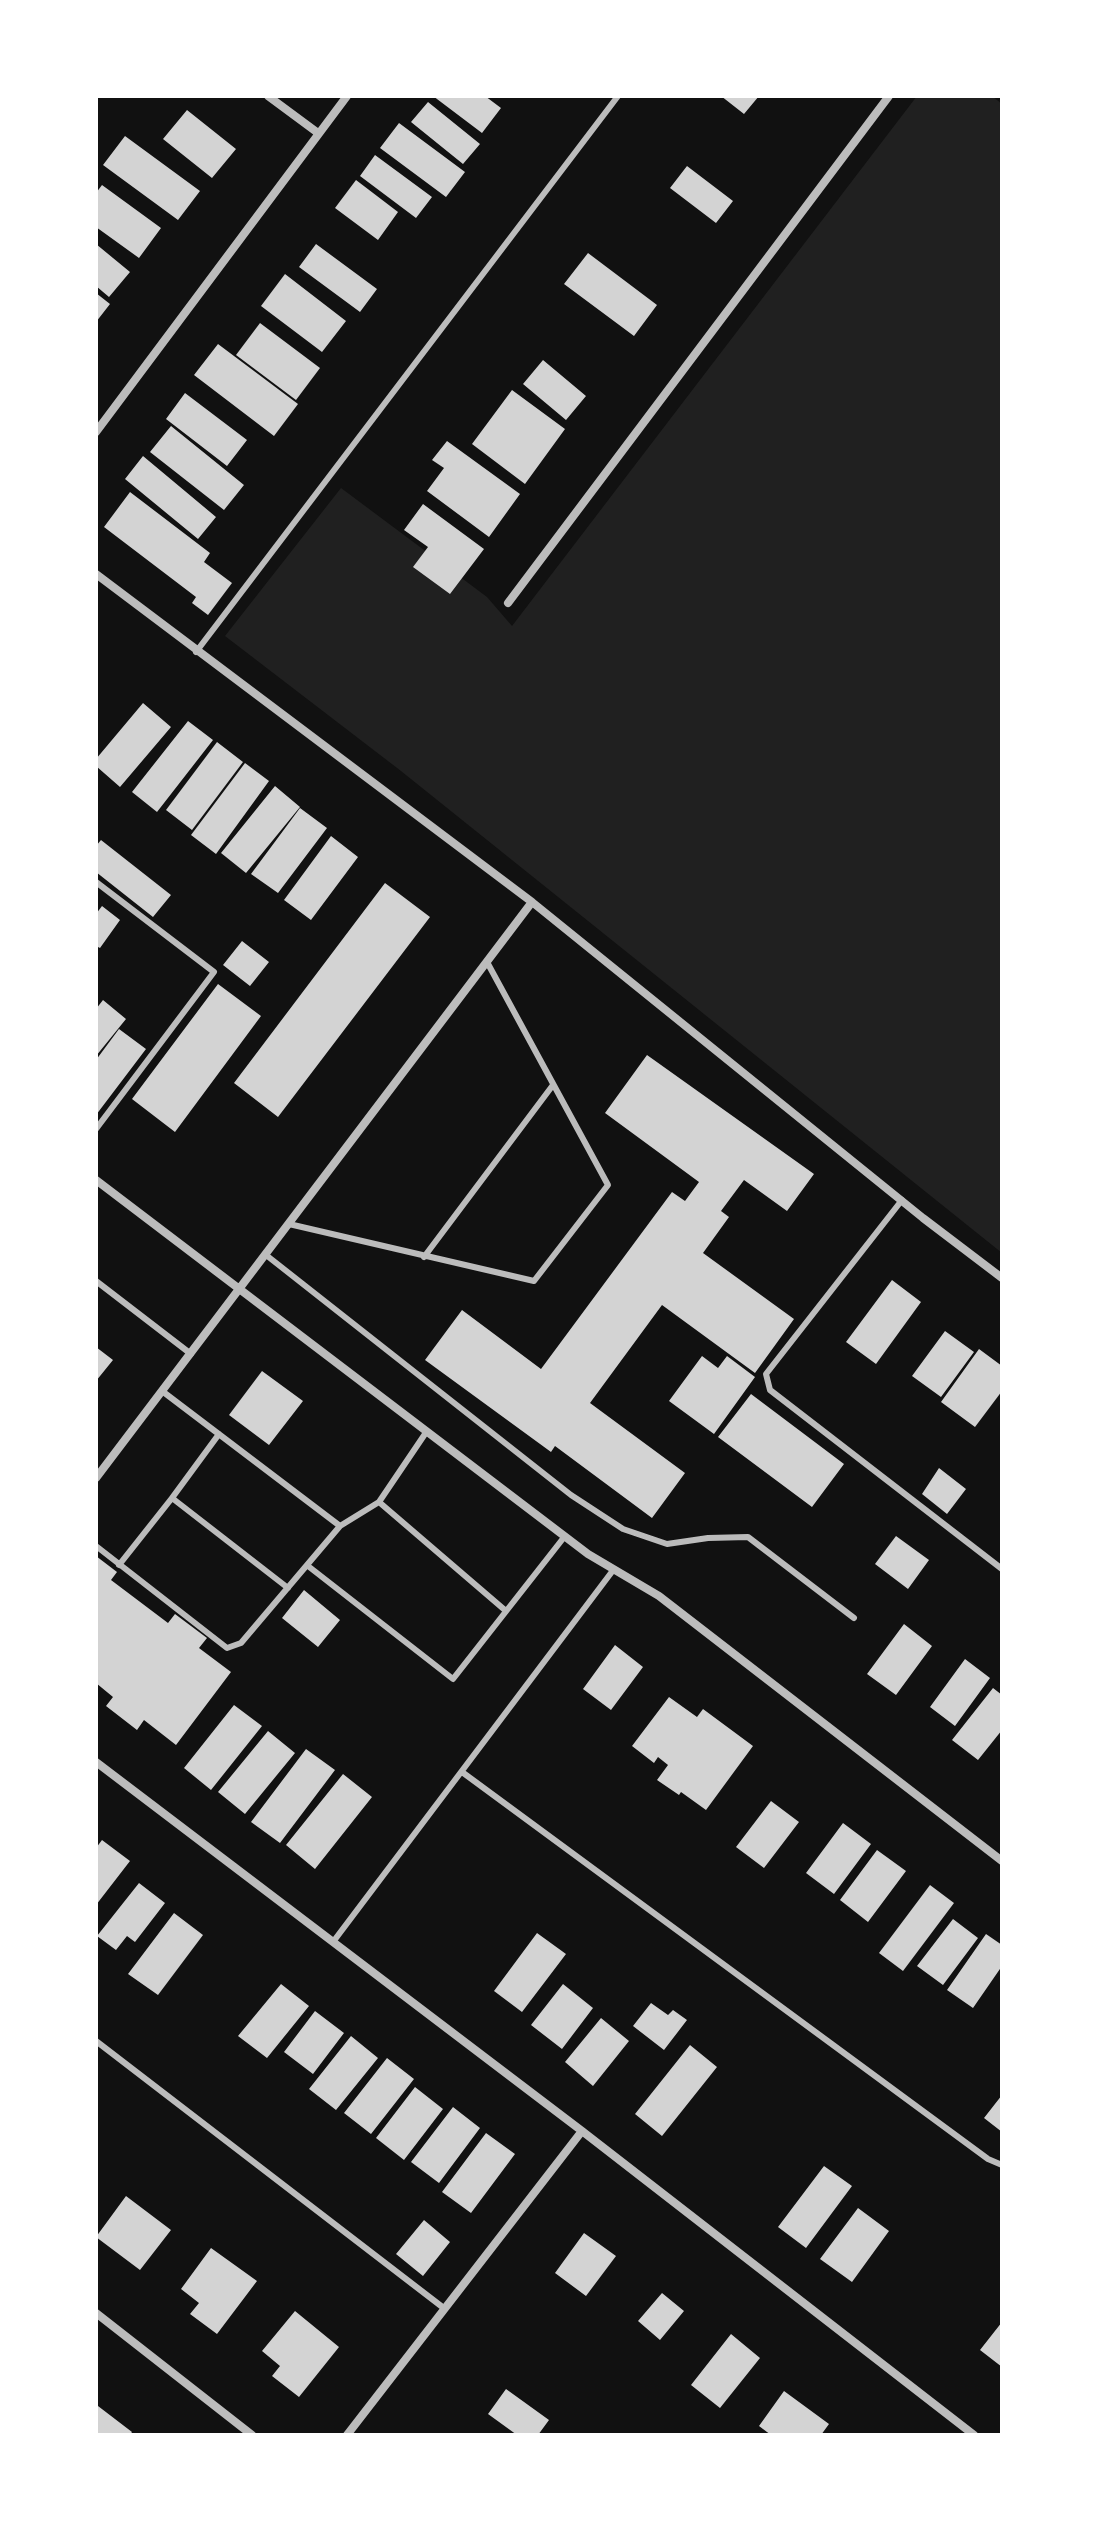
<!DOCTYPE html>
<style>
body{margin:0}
#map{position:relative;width:1098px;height:2531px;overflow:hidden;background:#111;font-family:"Varela Round",sans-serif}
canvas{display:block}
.frame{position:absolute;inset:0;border:98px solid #fff;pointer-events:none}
</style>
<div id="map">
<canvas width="1098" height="2531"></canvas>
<div class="frame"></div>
</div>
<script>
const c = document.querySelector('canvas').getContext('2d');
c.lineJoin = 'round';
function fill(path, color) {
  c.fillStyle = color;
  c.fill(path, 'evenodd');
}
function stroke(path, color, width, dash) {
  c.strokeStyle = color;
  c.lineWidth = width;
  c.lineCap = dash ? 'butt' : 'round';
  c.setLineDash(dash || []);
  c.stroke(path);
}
fill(new Path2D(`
 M 917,96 L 992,96 L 1002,104 L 1002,1253 L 401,771 L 225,636 L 341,488 L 487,597 L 512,626 Z`), '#202020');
fill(new Path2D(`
 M 433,96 L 485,96 L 501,108 L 482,133 Z
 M 721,96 L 759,96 L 744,114 Z
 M 428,102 L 480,144 L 463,164 L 411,122 Z
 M 187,110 L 236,149 L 212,178 L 163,139 Z
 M 399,123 L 465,172 L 446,197 L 380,148 Z
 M 125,136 L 200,191 L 178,220 L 103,165 Z
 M 375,155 L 432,197 L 416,218 L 360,176 Z
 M 687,166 L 733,201 L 716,223 L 670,188 Z
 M 356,180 L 398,212 L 378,240 L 335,208 Z
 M 102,185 L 161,228 L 139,258 L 96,227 L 96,193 Z
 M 96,244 L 130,272 L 109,297 L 96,286 Z
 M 316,244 L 377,289 L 360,312 L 299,267 Z
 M 588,253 L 657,305 L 634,336 L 564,284 Z
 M 285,274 L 346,321 L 322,352 L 261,306 Z
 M 96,293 L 110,304 L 96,322 Z
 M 260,323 L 320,368 L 296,400 L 236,355 Z
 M 218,344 L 298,404 L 274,436 L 194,375 Z
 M 543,360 L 586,396 L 566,420 L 523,384 Z
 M 512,390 L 565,429 L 525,484 L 472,444 Z
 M 185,393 L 247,440 L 227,466 L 166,419 Z
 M 171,426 L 244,485 L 224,510 L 150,452 Z
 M 447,441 L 520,494 L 489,537 L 427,491 L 444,468 L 432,460 Z
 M 143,456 L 216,517 L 198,539 L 125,479 Z
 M 130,492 L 210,553 L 204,562 L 232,583 L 208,615 L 192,603 L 196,597 L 104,527 Z
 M 423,504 L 484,549 L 450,594 L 413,567 L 428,547 L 404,530 Z
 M 143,703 L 171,727 L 120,787 L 96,766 L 96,759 Z
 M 188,721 L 213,740 L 157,812 L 132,792 Z
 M 217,742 L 243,762 L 192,830 L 166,810 Z
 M 245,763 L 269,781 L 216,854 L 191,835 Z
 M 275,786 L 300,807 L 246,873 L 221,853 Z
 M 300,808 L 327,828 L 278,893 L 251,874 Z
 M 331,836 L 358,857 L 311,920 L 284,900 Z
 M 101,840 L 171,895 L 153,917 L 96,872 L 96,846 Z
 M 385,883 L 430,917 L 278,1117 L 234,1083 Z
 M 102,906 L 120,920 L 100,948 L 96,946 L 96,914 Z
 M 242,941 L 269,962 L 250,986 L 223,965 Z
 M 218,984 L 261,1016 L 175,1132 L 132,1099 Z
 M 103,1000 L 126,1019 L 96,1056 L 96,1009 Z
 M 119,1029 L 146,1049 L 96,1115 L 96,1060 Z
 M 647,1055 L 814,1174 L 787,1211 L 744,1180 L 721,1211 L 729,1217 L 703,1253 L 794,1319 L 755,1373 L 662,1305 L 590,1403 L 685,1473 L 652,1518 L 555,1446 L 551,1452 L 425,1360 L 462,1310 L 541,1369 L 672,1192 L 685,1201 L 699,1182 L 605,1113 Z
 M 892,1280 L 921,1302 L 876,1364 L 846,1342 Z
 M 945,1331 L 974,1352 L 941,1397 L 912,1376 Z
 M 96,1347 L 113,1360 L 96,1381 Z
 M 979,1349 L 1002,1366 L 1002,1391 L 975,1427 L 941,1402 Z
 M 702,1356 L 718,1368 L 727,1356 L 755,1377 L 714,1434 L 669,1401 Z
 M 262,1371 L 303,1401 L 269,1445 L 229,1415 Z
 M 751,1394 L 844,1464 L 812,1507 L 718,1437 Z
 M 939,1468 L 966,1489 L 947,1514 L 922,1494 Z
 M 896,1536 L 929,1560 L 908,1589 L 875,1564 Z
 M 96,1556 L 117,1572 L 111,1580 L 168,1623 L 175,1614 L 207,1638 L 199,1648 L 231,1672 L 176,1745 L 144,1720 L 137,1730 L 106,1706 L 113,1697 L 96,1683 Z
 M 304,1590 L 340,1620 L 318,1647 L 282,1618 Z
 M 904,1624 L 932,1646 L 896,1695 L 867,1674 Z
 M 615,1645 L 643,1667 L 611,1710 L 583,1689 Z
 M 965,1659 L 990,1678 L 955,1726 L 930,1707 Z
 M 993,1688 L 1002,1695 L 1002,1730 L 978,1760 L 952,1740 Z
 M 669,1697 L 697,1717 L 703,1709 L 753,1746 L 706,1810 L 681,1792 L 679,1795 L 657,1780 L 668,1765 L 658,1757 L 654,1763 L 632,1746 Z
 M 234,1705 L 262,1726 L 211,1790 L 184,1768 Z
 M 268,1731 L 295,1753 L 245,1814 L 218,1792 Z
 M 306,1749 L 335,1770 L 280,1843 L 251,1822 Z
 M 343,1774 L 372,1797 L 315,1869 L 286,1845 Z
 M 771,1801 L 799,1822 L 764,1868 L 736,1847 Z
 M 843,1823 L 871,1844 L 834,1894 L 806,1873 Z
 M 102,1840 L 130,1861 L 96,1905 L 96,1848 Z
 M 877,1850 L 906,1871 L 868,1922 L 840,1900 Z
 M 139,1883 L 165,1903 L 135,1942 L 127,1936 L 116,1950 L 97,1936 Z
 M 930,1885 L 954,1903 L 903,1971 L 879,1953 Z
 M 174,1913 L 203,1935 L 158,1995 L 128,1974 Z
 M 953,1919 L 978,1938 L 943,1985 L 917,1966 Z
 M 537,1933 L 566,1954 L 522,2012 L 494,1991 Z
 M 986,1934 L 1002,1945 L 1002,1966 L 973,2008 L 947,1990 Z
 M 281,1984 L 309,2006 L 267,2058 L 238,2036 Z
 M 563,1984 L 593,2008 L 562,2049 L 531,2025 Z
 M 651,2003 L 668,2015 L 673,2010 L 687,2020 L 664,2050 L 633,2026 Z
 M 315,2011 L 344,2033 L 313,2074 L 284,2052 Z
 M 601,2018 L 629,2041 L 593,2086 L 565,2062 Z
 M 351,2036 L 378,2058 L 336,2110 L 309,2089 Z
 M 690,2045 L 717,2067 L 662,2136 L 635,2114 Z
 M 387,2058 L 414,2079 L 371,2134 L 344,2113 Z
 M 415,2087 L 443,2109 L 404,2160 L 376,2138 Z
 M 1002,2095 L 1002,2132 L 984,2118 Z
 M 453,2107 L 480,2128 L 439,2183 L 411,2162 Z
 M 486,2133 L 515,2154 L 471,2213 L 442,2192 Z
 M 824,2166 L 852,2186 L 806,2248 L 778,2227 Z
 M 126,2196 L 171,2230 L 140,2270 L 96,2237 Z
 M 858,2208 L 889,2231 L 852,2282 L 820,2259 Z
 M 424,2220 L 450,2242 L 423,2276 L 396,2254 Z
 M 584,2233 L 616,2256 L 586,2296 L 555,2273 Z
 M 211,2248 L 257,2281 L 217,2334 L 190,2314 L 199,2303 L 181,2289 Z
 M 662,2293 L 684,2311 L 660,2340 L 638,2321 Z
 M 295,2311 L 339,2347 L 299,2397 L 272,2376 L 280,2366 L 262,2351 Z
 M 1002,2322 L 1002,2367 L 980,2350 Z
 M 731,2334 L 760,2358 L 720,2408 L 691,2385 Z
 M 506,2389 L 549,2420 L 538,2435 L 517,2435 L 488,2414 Z
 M 784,2391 L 829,2424 L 821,2435 L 771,2435 L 759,2426 Z
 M 98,2406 L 132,2432 L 130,2435 L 96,2435 L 96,2409 Z`), '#d3d3d3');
stroke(new Path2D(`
 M 196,652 L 618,96
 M 96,882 L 214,972 L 96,1129
 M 902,1200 L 766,1374 L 770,1390 L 1002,1569
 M 289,1224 L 534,1281 L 608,1185 L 487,962
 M 266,1255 L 571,1495 L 623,1529 L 667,1544 L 708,1538 L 748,1537 L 854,1618
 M 424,1257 L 553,1085
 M 96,1281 L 191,1354
 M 162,1391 L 340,1526 L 379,1502 L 427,1431
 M 172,1498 L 219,1434
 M 379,1502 L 506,1611
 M 96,1546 L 227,1648 L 241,1643 L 340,1526
 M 119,1565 L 172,1498 L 288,1588
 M 308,1566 L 453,1679 L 565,1536
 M 462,1772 L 988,2159 L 1002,2165
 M 333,1942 L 614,1569
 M 96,2041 L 445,2309`), '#bcbcbc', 6);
stroke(new Path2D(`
 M 268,96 L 318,133
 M 96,432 L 347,96
 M 96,574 L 532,902 L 923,1218 L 1002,1278
 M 508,603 L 889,96
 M 96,1180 L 588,1554 L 659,1596 L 1002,1861
 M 96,1478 L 532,902
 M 96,1762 L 582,2131 L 974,2435
 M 96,2313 L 252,2435
 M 347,2435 L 582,2131`), '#bcbcbc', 8);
</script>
